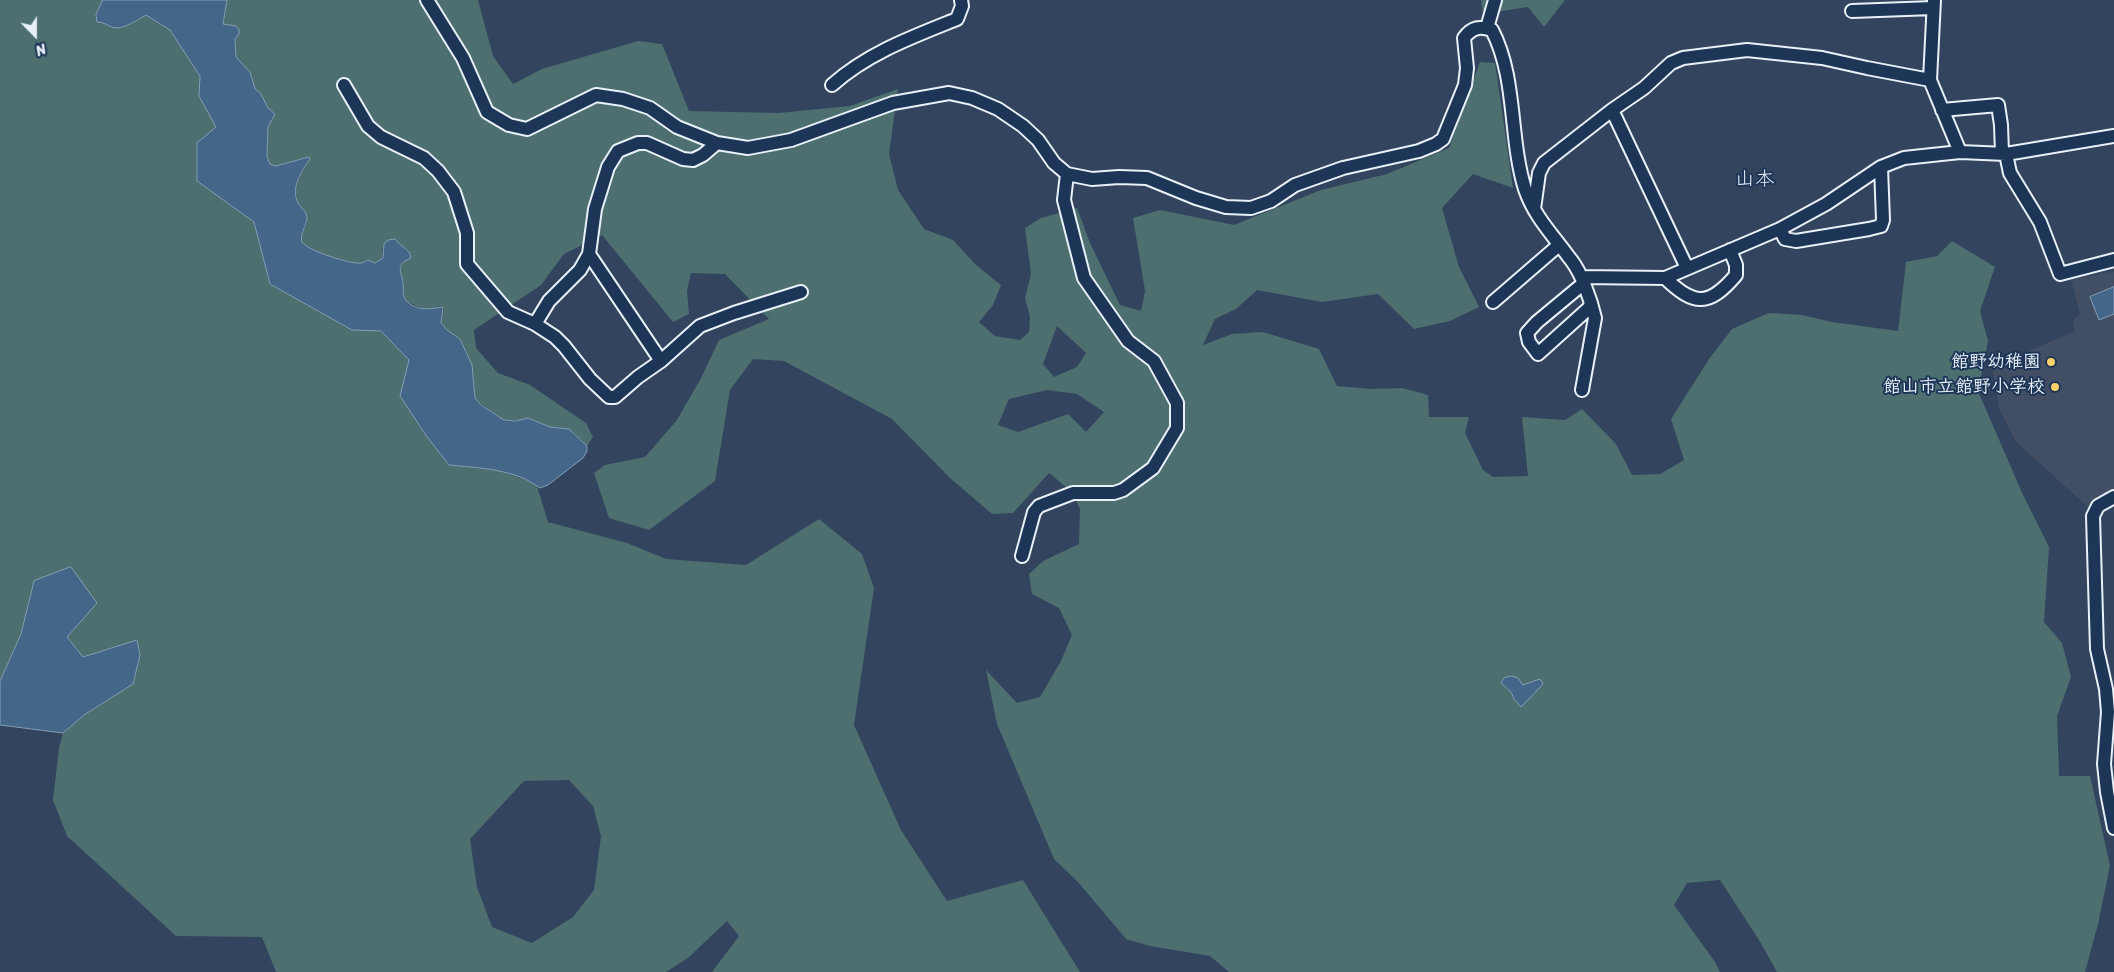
<!DOCTYPE html>
<meta charset="utf-8">
<style>
body{margin:0}
#map{position:relative;width:2114px;height:972px;overflow:hidden;background:#33445e;font-family:Sriracha,sans-serif}
canvas{display:block}
.north{position:absolute;left:10px;top:10px;width:50px;height:50px;-webkit-text-stroke:4px #1d3557;paint-order:stroke;rotate:158deg;font-size:14px;font-weight:700;line-height:20px;text-align:center;color:#e8f1f8}
.north::after{content:'';display:block;margin:auto;width:18px;height:22px;background:#e8f1f8;clip-path:polygon(50% 0,100% 100%,50% 72%,0 100%)}
</style>
<div id="map">
<canvas width="2114" height="972"></canvas>
<div class="north">N</div>
</div>
<script>
const c = document.querySelector('canvas').getContext('2d');
c.lineJoin = 'round';
function fill(path, color) {
  c.fillStyle = color;
  c.fill(path, 'evenodd');
}
function stroke(path, color, width, dash) {
  c.strokeStyle = color;
  c.lineWidth = width;
  c.lineCap = dash ? 'butt' : 'round';
  c.setLineDash(dash || []);
  c.stroke(path);
}
function write(font, color, halo, rows, align = 'center') {
  c.font = font + ' Sriracha,"Klee One",sans-serif';
  c.lineWidth = 4;
  c.setLineDash([]);
  c.textBaseline = 'middle';
  c.strokeStyle = halo;
  c.fillStyle = color;
  for (const [text, x, y, turn = 0] of rows) {
    c.save();
    c.translate(x, y);
    c.rotate((+turn || 0) * Math.PI / 180);
    c.textAlign = isNaN(turn) ? turn : align;
    if (halo) c.strokeText(text, 0, 0);
    c.fillText(text, 0, 0);
    c.restore();
  }
}
fill(new Path2D(`
 M 2114,271 L 2114,494 L 2088,507 L 2016,442 L 1999,408 L 1992,367 L 2075,331 L 2073,321 L 2080,313 L 2071,280 Z`), '#424e63');
fill(new Path2D(`
 M 0,0 L 103,0 L 96,15 L 110,26 L 132,23 L 146,15 L 170,30 L 200,76 L 199,96 L 216,127 L 197,181 L 254,222 L 270,284 L 352,330 L 381,330 L 409,360 L 449,465 L 496,469 L 534,483 L 537,486 L 548,522 L 627,543 L 666,559 L 746,565 L 819,519 L 862,554 L 874,588 L 854,725 L 901,830 L 947,901 L 1023,880 L 1080,972 L 712,972 L 739,936 L 727,921 L 688,958 L 666,972 L 276,972 L 262,937 L 176,936 L 67,836 L 53,800 L 59,748 L 63,733 L 84,715 L 133,684 L 140,655 L 137,640 L 83,657 L 67,637 L 34,581 L 21,634 L 0,681 ZM 569,780 L 593,806 L 601,836 L 594,890 L 573,917 L 532,943 L 492,927 L 477,887 L 470,839 L 524,781 Z
 M 227,0 L 478,0 L 493,56 L 513,84 L 542,69 L 638,41 L 662,44 L 689,111 L 779,113 L 850,106 L 898,89 L 889,154 L 898,190 L 924,229 L 953,240 L 976,265 L 1001,285 L 993,305 L 979,322 L 995,336 L 1020,340 L 1029,332 L 1030,317 L 1025,298 L 1031,274 L 1025,228 L 1041,218 L 1077,208 L 1090,243 L 1120,305 L 1141,311 L 1145,291 L 1133,218 L 1160,210 L 1234,225 L 1321,190 L 1387,174 L 1449,148 L 1480,62 L 1495,63 L 1513,188 L 1473,174 L 1442,208 L 1459,267 L 1479,307 L 1450,321 L 1414,329 L 1378,294 L 1322,302 L 1257,290 L 1236,309 L 1215,319 L 1203,345 L 1232,334 L 1263,332 L 1319,349 L 1337,386 L 1372,389 L 1402,388 L 1428,395 L 1429,417 L 1469,417 L 1465,433 L 1483,470 L 1493,477 L 1528,476 L 1522,417 L 1565,420 L 1582,409 L 1616,444 L 1632,475 L 1660,474 L 1684,460 L 1671,419 L 1709,359 L 1732,329 L 1769,313 L 1802,315 L 1832,322 L 1898,331 L 1906,262 L 1937,256 L 1952,241 L 1995,267 L 1980,311 L 1988,341 L 1978,391 L 2023,495 L 2049,547 L 2044,622 L 2062,643 L 2071,677 L 2057,716 L 2059,776 L 2090,776 L 2110,866 L 2098,924 L 2085,972 L 1777,972 L 1759,940 L 1720,880 L 1687,883 L 1674,905 L 1715,962 L 1720,972 L 1229,972 L 1210,956 L 1150,946 L 1126,939 L 1078,882 L 1054,859 L 997,724 L 986,670 L 1017,703 L 1040,697 L 1061,661 L 1072,635 L 1059,608 L 1032,594 L 1029,574 L 1043,561 L 1079,544 L 1080,509 L 1073,493 L 1049,473 L 1013,513 L 992,514 L 950,478 L 892,419 L 784,361 L 753,359 L 730,390 L 715,481 L 649,530 L 609,518 L 594,473 L 605,465 L 645,457 L 677,420 L 701,378 L 719,340 L 769,319 L 725,274 L 691,273 L 687,291 L 689,314 L 673,322 L 602,235 L 564,254 L 541,285 L 474,330 L 476,348 L 498,373 L 530,385 L 586,423 L 593,437 L 587,446 L 569,429 L 550,427 L 533,420 L 504,420 L 477,401 L 474,395 L 474,378 L 468,355 L 460,339 L 447,330 L 441,323 L 444,308 L 441,306 L 425,310 L 406,301 L 402,292 L 403,283 L 400,268 L 409,251 L 392,239 L 388,240 L 382,250 L 383,256 L 380,261 L 372,263 L 368,261 C 367,261 361,263 361,263 C 353,265 307,250 303,244 C 298,236 306,229 307,222 C 308,213 303,211 299,205 C 289,190 303,171 310,158 L 308,157 L 276,166 L 270,164 L 267,157 L 268,127 L 275,114 L 266,106 L 261,94 L 255,89 L 253,81 L 236,57 L 235,39 L 238,28 L 223,24 ZM 1057,326 L 1086,353 L 1077,367 L 1054,377 L 1043,364 ZM 1047,390 L 1077,394 L 1104,412 L 1086,432 L 1068,414 L 1018,432 L 998,425 L 1009,399 Z
 M 1481,0 L 1565,0 L 1544,27 L 1528,7 L 1483,14 Z`), '#4d6f70');
const water = new Path2D(`
 M 103,0 L 227,0 L 223,24 L 236,26 L 239,30 L 239,34 L 235,39 L 236,57 L 250,72 L 255,89 L 261,94 L 268,108 L 275,114 L 268,127 L 267,157 L 270,164 L 276,166 L 309,157 L 310,159 C 302,170 290,188 298,203 C 301,208 305,210 307,216 C 308,224 299,234 302,242 C 306,250 352,265 361,263 C 363,263 366,261 368,260 L 375,263 L 383,258 L 384,244 L 388,240 L 395,239 C 400,247 410,248 411,258 C 395,265 401,269 403,283 C 404,291 401,298 410,304 C 422,312 431,308 443,307 L 441,323 L 447,330 L 460,339 L 472,365 L 475,398 L 481,405 L 504,420 L 516,421 L 528,418 L 550,427 L 569,429 L 587,446 L 587,451 L 583,458 L 548,485 L 540,488 C 515,469 480,468 449,465 L 425,434 L 400,396 L 409,360 L 381,331 L 352,330 L 270,284 L 254,222 L 197,181 L 197,143 L 216,127 L 199,96 L 200,76 L 170,30 L 146,15 C 137,20 122,31 112,27 C 106,25 104,22 97,22 L 96,15 Z
 M 2114,287 L 2114,314 L 2099,320 L 2090,297 Z
 M 71,567 L 97,603 L 67,637 L 83,657 L 137,640 L 140,655 L 133,684 L 84,715 L 63,733 L 0,725 L 0,681 L 21,634 L 34,581 Z
 M 1512,676 L 1518,678 L 1523,685 L 1540,679 L 1543,684 L 1521,707 L 1514,699 L 1511,692 L 1501,683 L 1504,678 Z`);
fill(water, '#436689');
stroke(water, '#859eb5', 1);
const minor = new Path2D(`
 M 427,0 L 463,58 L 487,112 L 509,125 L 527,129 L 596,95 L 623,99 L 650,108 L 677,127 L 717,143 L 748,148 L 791,140 L 893,103 L 949,93 L 972,98 L 998,109 L 1023,126 L 1038,140 L 1054,163 L 1067,174 L 1092,179 L 1119,177 L 1147,178 L 1196,198 L 1226,207 L 1251,208 L 1271,201 L 1295,185 L 1343,168 L 1419,151 L 1436,144 L 1443,139 L 1465,85 L 1467,68 L 1464,38 C 1472,27 1480,26 1492,30 C 1517,78 1509,138 1525,189 C 1534,216 1552,234 1568,256 C 1580,270 1585,286 1591,303 L 1589,308 L 1538,354 L 1529,342 L 1527,333 L 1537,322 L 1584,283
 M 1934,0 L 1930,80 L 1960,152
 M 1852,11 L 1933,8
 M 1487,28 L 1495,0
 M 344,85 L 368,126 L 381,137 L 424,158 L 438,171 L 454,192 L 467,233 L 467,264 L 508,312 L 535,324 L 555,337 L 564,346 L 590,379 L 609,397 L 615,397 L 638,377 L 661,361 L 700,326 L 734,313 L 801,292
 M 832,85 C 868,53 912,37 957,19 L 962,6 L 961,0
 M 1612,110 L 1687,268
 M 1942,110 L 1998,105 L 2001,125 L 2002,153
 M 2006,154 L 2010,173 L 2040,222 L 2060,274 L 2114,260
 M 1534,209 L 1539,173 L 1544,163 L 1612,110 L 1644,88 L 1671,63 L 1683,58 L 1747,50 L 1822,58 L 1867,68 L 1930,80
 M 1780,229 L 1785,239 L 1796,241 L 1869,229 L 1881,226 L 1883,220 L 1881,167
 M 589,254 L 661,361
 M 1582,277 L 1665,278 L 1780,229 L 1826,204 L 1881,167 L 1904,158 L 1960,152 L 2006,154 L 2114,136
 M 1665,278 C 1694,306 1709,307 1736,275 L 1736,265 L 1730,250
 M 1493,302 L 1559,245
 M 535,324 L 549,301 L 580,270 L 589,254 L 595,209 L 608,167 L 618,151 L 638,143 L 647,143 L 683,159 L 693,160 L 703,155 L 717,143
 M 1582,390 L 1595,318 L 1591,303
 M 2114,497 L 2098,506 L 2093,516 L 2097,649 L 2106,689 L 2108,712 L 2104,764 L 2107,792 L 2114,828
 M 1022,556 L 1034,512 L 1039,506 L 1073,493 L 1114,493 L 1123,490 L 1153,468 L 1177,428 L 1177,403 L 1154,361 L 1128,341 L 1084,278 L 1064,200 L 1067,174`);
stroke(minor, '#e8f1f8', 16);
stroke(minor, '#1d3557', 12);
for (const [x, y, r, color] of [
 [2051,362,5,"#ffd166"],
 [2055,387,5,"#ffd166"]
]) {
  const dot = new Path2D();
  dot.arc(x, y, r, 0, 2 * Math.PI);
  c.fillStyle = color;
  c.fill(dot);
  stroke(dot, '#1d3557', 2);
}
write('bold 18px', '#e8f1f8', '#1d3557', [
 ["館野幼稚園",2041,362],
 ["館山市立館野小学校",2045,387]
], 'right');
write('20px', '#e8f1f8', '#1d3557', [
 ["山本",1755,180]
]);
</script>
